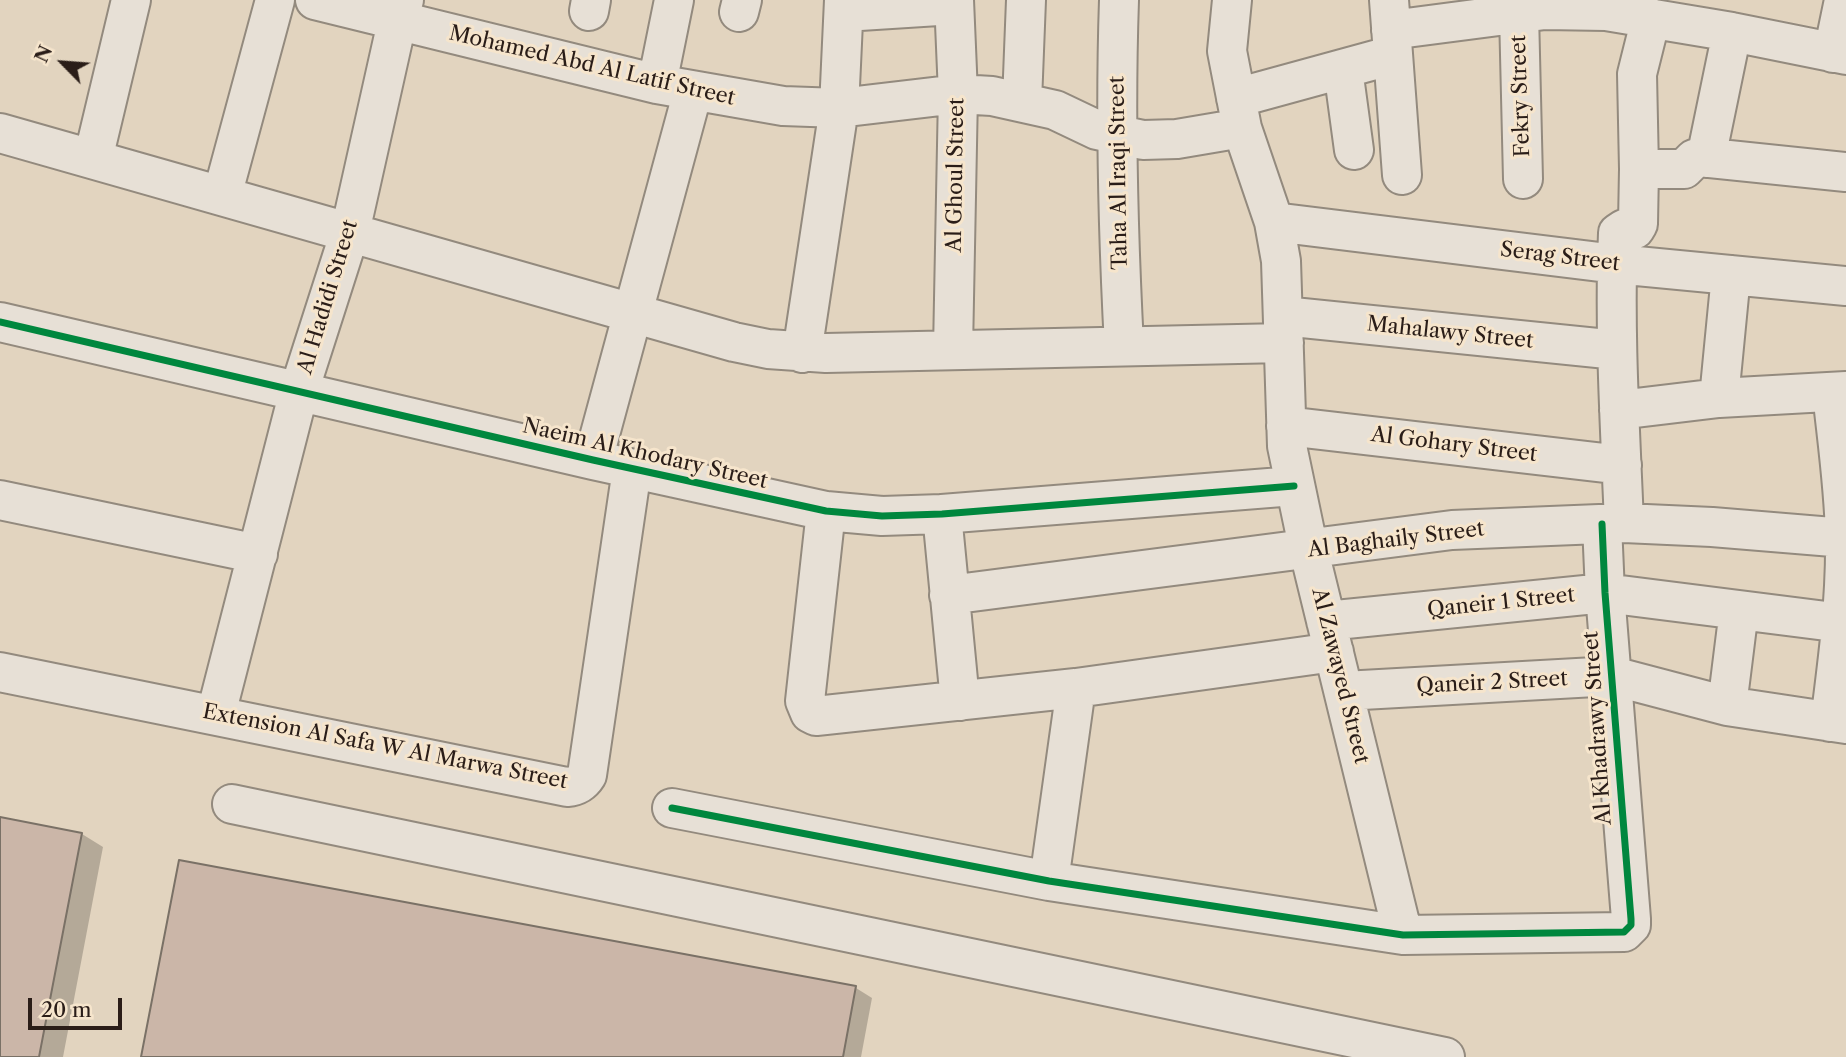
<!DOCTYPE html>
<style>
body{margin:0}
#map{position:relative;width:1846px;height:1057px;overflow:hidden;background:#e2d4bf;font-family:"Libre Caslon Text",serif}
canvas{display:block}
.north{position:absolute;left:28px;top:28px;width:70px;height:70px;-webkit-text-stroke:5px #f6e5cc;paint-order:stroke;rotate:295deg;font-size:19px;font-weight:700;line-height:28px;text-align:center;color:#2a1d18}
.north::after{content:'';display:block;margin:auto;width:24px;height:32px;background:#2a1d18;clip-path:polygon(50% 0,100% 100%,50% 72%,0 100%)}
.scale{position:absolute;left:28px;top:998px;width:94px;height:32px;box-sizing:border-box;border:4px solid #2a1d18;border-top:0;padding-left:9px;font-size:21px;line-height:24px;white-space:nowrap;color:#2a1d18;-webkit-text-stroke:5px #f6e5cc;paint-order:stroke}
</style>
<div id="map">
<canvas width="1846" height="1057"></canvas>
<div class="north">N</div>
<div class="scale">20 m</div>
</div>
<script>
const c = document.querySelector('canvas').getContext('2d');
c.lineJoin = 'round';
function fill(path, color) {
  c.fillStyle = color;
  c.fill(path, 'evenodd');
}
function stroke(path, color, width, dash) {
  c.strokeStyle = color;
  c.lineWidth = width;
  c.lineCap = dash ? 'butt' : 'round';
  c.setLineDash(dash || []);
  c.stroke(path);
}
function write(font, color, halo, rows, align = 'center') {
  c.font = font + ' "Libre Caslon Text",serif';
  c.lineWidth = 6;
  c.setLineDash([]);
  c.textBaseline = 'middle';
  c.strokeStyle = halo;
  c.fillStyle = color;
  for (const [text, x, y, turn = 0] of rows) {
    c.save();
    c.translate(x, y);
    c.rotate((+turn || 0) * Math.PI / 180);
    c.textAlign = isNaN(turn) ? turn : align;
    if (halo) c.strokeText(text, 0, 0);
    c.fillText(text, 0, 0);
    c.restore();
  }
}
fill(new Path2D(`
 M 0,819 L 82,834 L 103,847 L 63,1057 L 0,1057 Z
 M 856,988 L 872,998 L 861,1057 L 143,1057 Z`), '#0003');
const building = new Path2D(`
 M 0,817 L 82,833 L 39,1057 L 0,1057 Z
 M 179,860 L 856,986 L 843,1057 L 141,1057 Z`);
fill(building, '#cbb6a8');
stroke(building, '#7a7166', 2);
const minor = new Path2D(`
 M 315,0 L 657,84 L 783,106 L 839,108 L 958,94 L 992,96 L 1055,110 L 1097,130 L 1143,140 L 1177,139 L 1242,128
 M 1119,0 C 1115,116 1118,231 1124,346
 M 1232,0 L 1227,51 L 1242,128 L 1274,222 L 1281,261 L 1287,446 L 1309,551 L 1403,935
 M 1389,0 L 1402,175
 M 589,11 L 591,0
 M 739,12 L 742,0
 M 844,12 L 954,5
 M 1519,13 L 1523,179
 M 1391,30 L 1545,10 L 1606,11 L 1732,32 L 1846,55
 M 1833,53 L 1844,0
 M 1343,69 L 1354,150
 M 657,84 L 674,0
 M 1236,98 L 1393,55
 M 1022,102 L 1026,0
 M 0,133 L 734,342 L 768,349 L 826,353 L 1284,343
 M 1706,158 L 1732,32
 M 93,159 L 131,0
 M 1639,169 L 1684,169 L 1694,159 L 1700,157 L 1846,172
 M 222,196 L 275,0
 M 1274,222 L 1616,264 L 1846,286
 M 1283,316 L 1617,350
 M 0,322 L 593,460 L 826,511 L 882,516 L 942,514 L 1294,486
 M 953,350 L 958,94 L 954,0
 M 802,353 L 839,108 L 844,0
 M 1719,398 L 1731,275
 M 1619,410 L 1719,398 L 1846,391
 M 1286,426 L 1622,465
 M 593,460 L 693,91
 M 0,500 L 258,554
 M 826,511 L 805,701 L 810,713 L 816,716 L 1076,688 L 1334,652
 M 942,514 L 960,701
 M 1624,523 C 1620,426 1614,330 1618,233 L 1624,229 L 1635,229 L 1638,224 L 1639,169 L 1637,74 L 1651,18
 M 949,595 L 1452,530 L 1624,523 L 1712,527 L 1845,538
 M 1326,621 L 1605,593 L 1842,623
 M 0,672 L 567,787 C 577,786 582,783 587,775 L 632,469
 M 1344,691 L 1613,676 L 1727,706 L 1846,724
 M 1727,706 L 1739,610
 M 216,714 L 299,391 L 350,232 L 397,22 L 404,0
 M 1830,722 C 1838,660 1846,598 1845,536 C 1844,487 1837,440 1832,392
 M 232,804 L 1445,1057
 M 672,808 L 1049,881 L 1403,935 L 1624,932 L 1631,925 L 1631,919 L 1605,593 L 1602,524
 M 1049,881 L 1076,688`);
stroke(minor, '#938a7e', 42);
stroke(minor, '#e7e0d6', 38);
stroke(new Path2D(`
 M 0,322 L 593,460 L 826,511 L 882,516 L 942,514 L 1294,486
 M 672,808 L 1049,881 L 1403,935 L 1624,932 L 1631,925 L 1631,919 L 1605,593 L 1602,524`), '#00873e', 7);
write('21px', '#2a1d18', '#f6e5cc', [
 ["Mohamed Abd Al Latif Street",592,66,13],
 ["Fekry Street",1521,96,-92],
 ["Taha Al Iraqi Street",1119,173,-91],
 ["Al Ghoul Street",956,175,-89],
 ["Serag Street",1560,257,7],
 ["Al Hadidi Street",328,297,-73],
 ["Mahalawy Street",1450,333,6],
 ["Al Gohary Street",1454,445,7],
 ["Naeim Al Khodary Street",645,454,13],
 ["Al Baghaily Street",1396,540,-7],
 ["Qaneir 1 Street",1501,603,-6],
 ["Al Zawayed Street",1340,676,76],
 ["Qaneir 2 Street",1492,683,-3],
 ["Al Khadrawy Street",1598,728,-94],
 ["Extension Al Safa W Al Marwa Street",385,747,11]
]);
</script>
